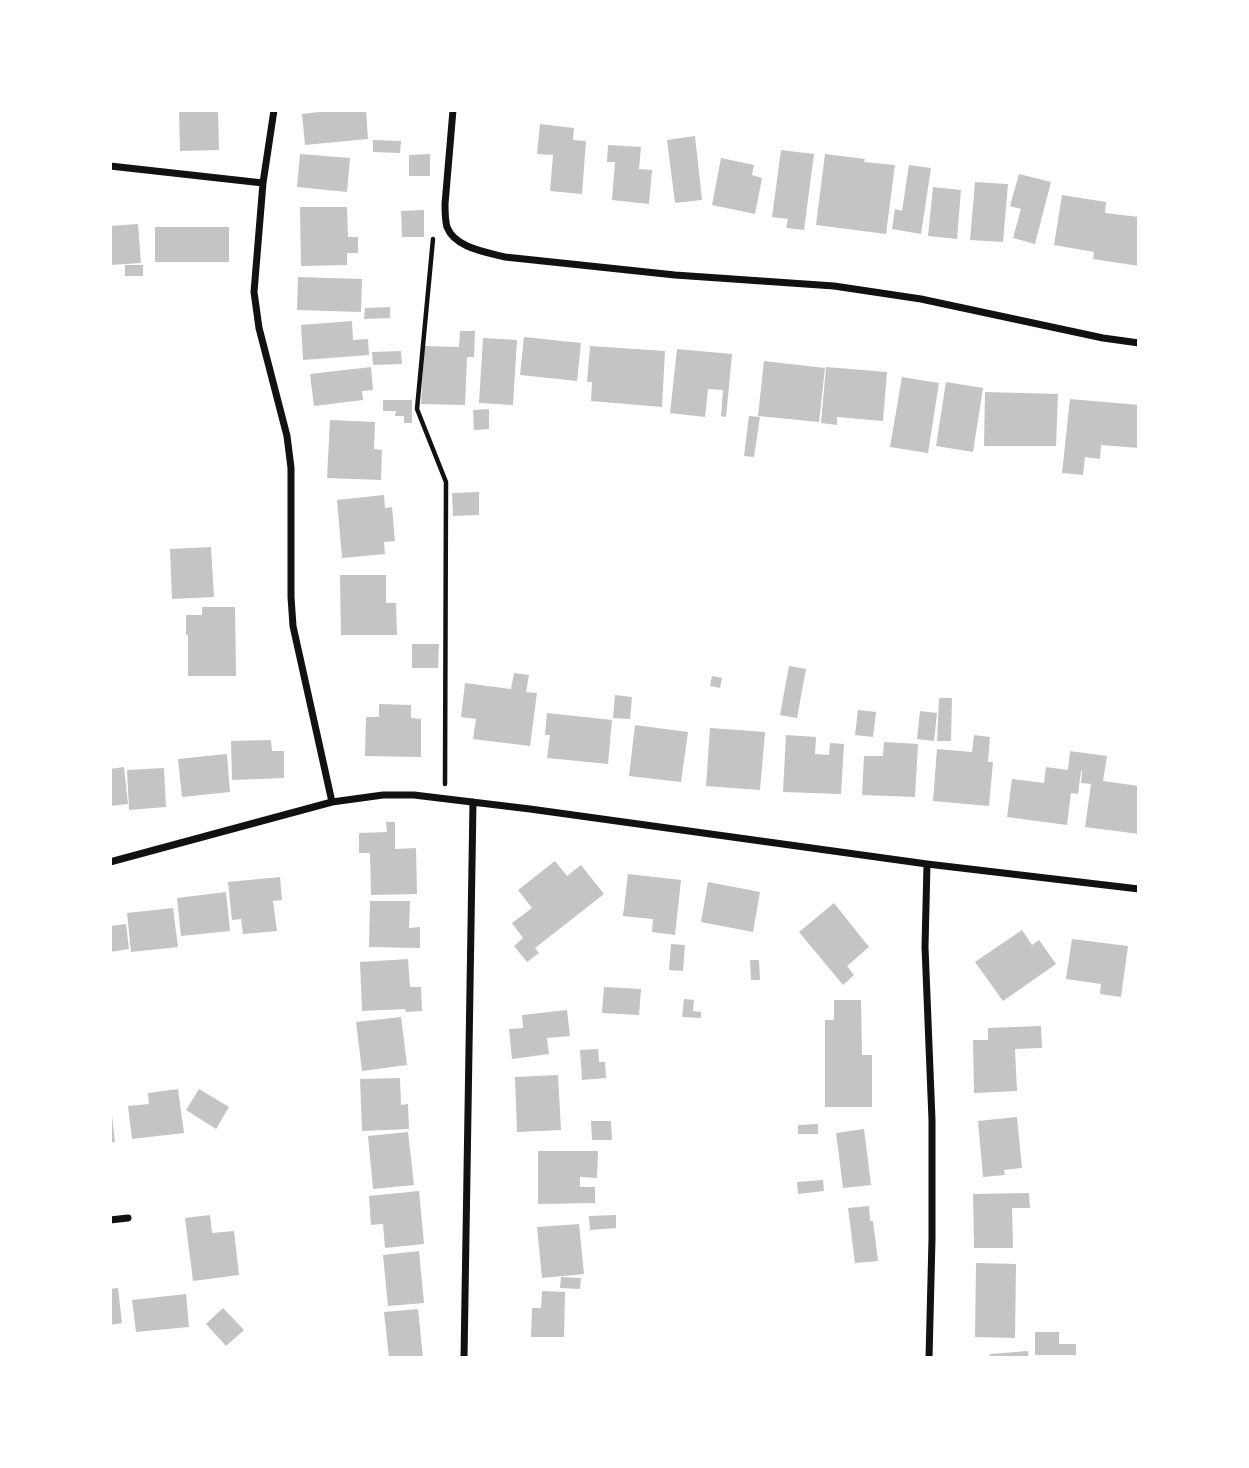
<!DOCTYPE html>
<style>
body{margin:0}
#map{position:relative;width:1249px;height:1468px;overflow:hidden;background:#fff;font-family:"Open Sans",sans-serif}
canvas{display:block}
.frame{position:absolute;inset:0;border:112px solid #fff;pointer-events:none}
</style>
<div id="map">
<canvas width="1249" height="1468"></canvas>
<div class="frame"></div>
</div>
<script>
const c = document.querySelector('canvas').getContext('2d');
c.lineJoin = 'round';
function fill(path, color) {
  c.fillStyle = color;
  c.fill(path, 'evenodd');
}
function stroke(path, color, width, dash) {
  c.strokeStyle = color;
  c.lineWidth = width;
  c.lineCap = dash ? 'butt' : 'round';
  c.setLineDash(dash || []);
  c.stroke(path);
}
fill(new Path2D(`
 M 179,110 L 218,110 L 219,150 L 180,151 Z
 M 335,110 L 366,110 L 368,139 L 305,145 L 302,114 Z
 M 540,124 L 574,128 L 573,140 L 586,141 L 582,194 L 550,191 L 553,155 L 537,154 Z
 M 695,136 L 702,200 L 675,203 L 667,140 Z
 M 373,140 L 401,141 L 400,153 L 373,152 Z
 M 608,145 L 641,147 L 639,169 L 652,170 L 649,204 L 612,200 L 615,162 L 607,162 Z
 M 781,150 L 814,154 L 804,230 L 786,228 L 788,219 L 772,217 Z
 M 300,154 L 350,158 L 347,192 L 297,187 Z
 M 430,154 L 430,176 L 409,176 L 409,155 Z
 M 825,154 L 865,159 L 864,162 L 895,165 L 886,234 L 816,225 Z
 M 721,158 L 754,165 L 752,175 L 762,178 L 755,214 L 712,205 Z
 M 909,165 L 931,168 L 921,234 L 892,229 L 895,209 L 902,211 Z
 M 1019,174 L 1051,182 L 1035,244 L 1013,238 L 1021,209 L 1010,206 Z
 M 975,182 L 1008,184 L 1003,242 L 970,240 Z
 M 933,187 L 961,190 L 957,239 L 928,236 Z
 M 1062,195 L 1106,202 L 1105,213 L 1139,217 L 1139,266 L 1093,259 L 1094,252 L 1054,245 Z
 M 300,207 L 347,207 L 348,237 L 358,237 L 358,253 L 347,253 L 347,265 L 301,266 Z
 M 424,210 L 424,237 L 402,237 L 401,211 Z
 M 138,224 L 141,263 L 110,265 L 110,226 Z
 M 155,227 L 229,227 L 229,262 L 155,262 Z
 M 125,265 L 143,265 L 143,276 L 125,276 Z
 M 298,277 L 362,279 L 361,312 L 297,310 Z
 M 390,307 L 390,318 L 364,319 L 365,308 Z
 M 352,321 L 353,340 L 368,339 L 369,355 L 303,360 L 301,325 Z
 M 460,331 L 475,331 L 474,357 L 467,357 L 465,405 L 421,404 L 424,346 L 459,347 Z
 M 524,337 L 581,343 L 577,381 L 520,375 Z
 M 483,338 L 517,340 L 513,405 L 479,403 Z
 M 590,346 L 665,351 L 662,407 L 591,401 L 592,382 L 587,382 Z
 M 677,349 L 732,354 L 726,417 L 721,416 L 723,390 L 708,389 L 705,417 L 670,413 Z
 M 401,351 L 402,364 L 373,365 L 372,352 Z
 M 764,361 L 825,368 L 819,422 L 758,416 Z
 M 371,367 L 373,390 L 362,391 L 363,400 L 314,406 L 310,374 Z
 M 826,367 L 887,372 L 883,421 L 837,417 L 837,425 L 821,423 Z
 M 902,377 L 939,383 L 928,453 L 890,447 Z
 M 946,382 L 983,388 L 973,452 L 936,446 Z
 M 985,392 L 1058,394 L 1056,446 L 984,446 Z
 M 1070,399 L 1139,405 L 1139,448 L 1101,445 L 1100,459 L 1085,457 L 1083,475 L 1062,473 Z
 M 383,400 L 412,400 L 412,423 L 404,423 L 404,416 L 395,416 L 396,411 L 383,411 Z
 M 489,409 L 489,429 L 474,430 L 473,410 Z
 M 749,416 L 760,417 L 754,457 L 744,456 Z
 M 330,420 L 375,422 L 374,449 L 382,450 L 381,480 L 327,478 Z
 M 479,492 L 479,515 L 453,516 L 452,493 Z
 M 384,495 L 385,508 L 392,507 L 395,541 L 384,542 L 385,554 L 342,558 L 337,500 Z
 M 211,547 L 214,597 L 172,599 L 170,549 Z
 M 340,575 L 386,575 L 386,603 L 396,603 L 397,635 L 341,635 Z
 M 202,607 L 235,607 L 236,676 L 188,676 L 188,635 L 186,635 L 186,615 L 202,615 Z
 M 412,644 L 439,644 L 438,668 L 412,668 Z
 M 789,666 L 806,669 L 797,718 L 780,715 Z
 M 514,673 L 529,675 L 526,692 L 537,693 L 530,746 L 473,739 L 476,719 L 461,717 L 465,683 L 511,689 Z
 M 712,676 L 722,678 L 720,688 L 710,686 Z
 M 615,695 L 632,697 L 630,719 L 613,718 Z
 M 939,698 L 952,698 L 951,741 L 937,741 Z
 M 379,704 L 411,705 L 411,718 L 421,719 L 421,757 L 365,756 L 366,717 L 379,717 Z
 M 858,710 L 876,712 L 873,737 L 855,735 Z
 M 920,711 L 937,713 L 934,741 L 917,739 Z
 M 547,713 L 612,720 L 608,764 L 547,758 L 550,735 L 545,735 Z
 M 635,725 L 688,732 L 681,782 L 629,776 Z
 M 710,728 L 765,732 L 760,790 L 706,786 Z
 M 786,735 L 816,737 L 815,754 L 829,755 L 830,743 L 844,744 L 841,794 L 783,792 Z
 M 974,735 L 990,737 L 988,762 L 993,762 L 989,806 L 933,801 L 937,749 L 972,752 Z
 M 271,740 L 272,751 L 284,751 L 284,778 L 232,780 L 231,741 Z
 M 884,742 L 918,744 L 915,797 L 862,795 L 864,756 L 883,756 Z
 M 1070,751 L 1107,756 L 1103,781 L 1139,786 L 1139,834 L 1085,827 L 1091,784 L 1081,783 L 1082,771 L 1081,771 L 1078,794 L 1071,793 L 1067,825 L 1007,817 L 1012,779 L 1044,783 L 1046,767 L 1068,770 Z
 M 227,754 L 230,792 L 182,797 L 178,759 Z
 M 124,767 L 128,804 L 110,806 L 110,769 Z
 M 164,768 L 166,807 L 129,810 L 127,770 Z
 M 386,822 L 395,822 L 395,849 L 416,848 L 417,894 L 371,895 L 370,853 L 359,853 L 359,833 L 387,832 Z
 M 555,861 L 567,876 L 581,865 L 604,894 L 535,948 L 539,953 L 527,962 L 514,946 L 523,938 L 512,923 L 532,908 L 518,890 Z
 M 628,874 L 681,880 L 675,935 L 652,932 L 653,919 L 623,916 Z
 M 280,877 L 282,900 L 273,901 L 277,931 L 243,934 L 241,919 L 232,920 L 228,882 Z
 M 708,882 L 760,892 L 753,932 L 701,922 Z
 M 226,892 L 230,931 L 181,936 L 177,898 Z
 M 370,901 L 410,901 L 409,928 L 420,927 L 420,948 L 369,947 Z
 M 834,903 L 869,947 L 847,966 L 854,975 L 843,985 L 799,932 Z
 M 173,908 L 178,947 L 131,952 L 127,913 Z
 M 126,924 L 129,949 L 110,952 L 110,926 Z
 M 1022,930 L 1032,945 L 1039,940 L 1056,964 L 1003,1001 L 975,962 Z
 M 1072,939 L 1128,946 L 1121,997 L 1100,994 L 1101,984 L 1066,979 Z
 M 671,944 L 685,945 L 683,971 L 669,970 Z
 M 408,959 L 410,987 L 421,987 L 422,1011 L 406,1012 L 405,1009 L 362,1011 L 360,962 Z
 M 750,960 L 759,960 L 760,980 L 751,980 Z
 M 604,987 L 641,989 L 639,1015 L 602,1013 Z
 M 684,999 L 694,1000 L 693,1011 L 701,1012 L 701,1018 L 682,1017 Z
 M 834,1000 L 861,1000 L 862,1055 L 872,1055 L 872,1107 L 825,1107 L 825,1020 L 834,1020 Z
 M 567,1010 L 570,1036 L 547,1038 L 549,1054 L 512,1059 L 509,1029 L 523,1028 L 522,1015 Z
 M 401,1017 L 407,1065 L 362,1071 L 356,1022 Z
 M 1041,1026 L 1042,1048 L 1015,1049 L 1017,1091 L 974,1093 L 973,1040 L 988,1040 L 988,1028 Z
 M 598,1049 L 599,1062 L 605,1062 L 606,1078 L 582,1080 L 580,1050 Z
 M 558,1075 L 561,1130 L 517,1132 L 515,1077 Z
 M 400,1078 L 401,1105 L 408,1104 L 409,1129 L 362,1131 L 360,1079 Z
 M 178,1089 L 184,1133 L 132,1139 L 128,1106 L 149,1104 L 148,1093 Z
 M 199,1089 L 229,1107 L 216,1129 L 186,1110 Z
 M 110,1115 L 112,1115 L 115,1142 L 110,1143 Z
 M 1017,1117 L 1022,1168 L 1004,1170 L 1005,1175 L 983,1177 L 978,1121 Z
 M 591,1121 L 611,1121 L 612,1140 L 592,1140 Z
 M 818,1124 L 818,1134 L 798,1134 L 798,1125 Z
 M 864,1129 L 871,1185 L 843,1188 L 836,1133 Z
 M 408,1132 L 414,1185 L 373,1189 L 368,1136 Z
 M 538,1151 L 598,1151 L 597,1178 L 580,1177 L 580,1187 L 595,1187 L 595,1203 L 538,1204 Z
 M 823,1180 L 824,1191 L 798,1194 L 797,1182 Z
 M 419,1191 L 424,1244 L 385,1248 L 383,1224 L 371,1225 L 369,1196 Z
 M 1029,1193 L 1030,1208 L 1012,1208 L 1013,1248 L 974,1248 L 973,1194 Z
 M 869,1206 L 870,1221 L 873,1221 L 878,1261 L 855,1263 L 848,1208 Z
 M 210,1215 L 212,1233 L 234,1231 L 239,1275 L 193,1281 L 185,1218 Z
 M 616,1215 L 616,1228 L 590,1230 L 589,1216 Z
 M 579,1224 L 584,1274 L 542,1278 L 537,1227 Z
 M 419,1251 L 424,1303 L 388,1306 L 383,1255 Z
 M 976,1263 L 1016,1264 L 1015,1338 L 975,1337 Z
 M 561,1277 L 581,1278 L 580,1289 L 560,1288 Z
 M 118,1288 L 122,1323 L 110,1325 L 110,1289 Z
 M 542,1291 L 565,1292 L 564,1337 L 531,1337 L 532,1308 L 541,1308 Z
 M 186,1294 L 189,1327 L 136,1332 L 132,1300 Z
 M 223,1308 L 244,1330 L 226,1346 L 206,1324 Z
 M 418,1309 L 423,1358 L 389,1358 L 384,1312 Z
 M 1035,1332 L 1059,1332 L 1059,1344 L 1076,1344 L 1076,1355 L 1035,1355 Z
 M 1028,1351 L 1029,1358 L 990,1358 L 990,1354 Z`), '#c4c4c4');
stroke(new Path2D(`
 M 433,239 L 417,409 L 446,482 L 445,784`), '#111', 4.5);
stroke(new Path2D(`
 M 274,110 L 263,183 L 254,292 L 259,328 L 287,436 L 291,468 L 291,597 L 293,626 L 332,802
 M 453,110 L 445,204 C 445,212 445,220 447,227 C 455,248 486,252 505,257 L 675,275 L 834,286 L 921,299 L 1103,338 L 1139,343
 M 110,166 L 263,183
 M 110,862 L 332,802 L 383,795 L 414,795 L 530,809 L 927,864 L 1139,889
 M 927,864 L 925,947 L 932,1120 L 932,1239 L 929,1358
 M 110,1220 L 128,1218
 M 464,1358 L 473,802`), '#111', 7);
</script>
